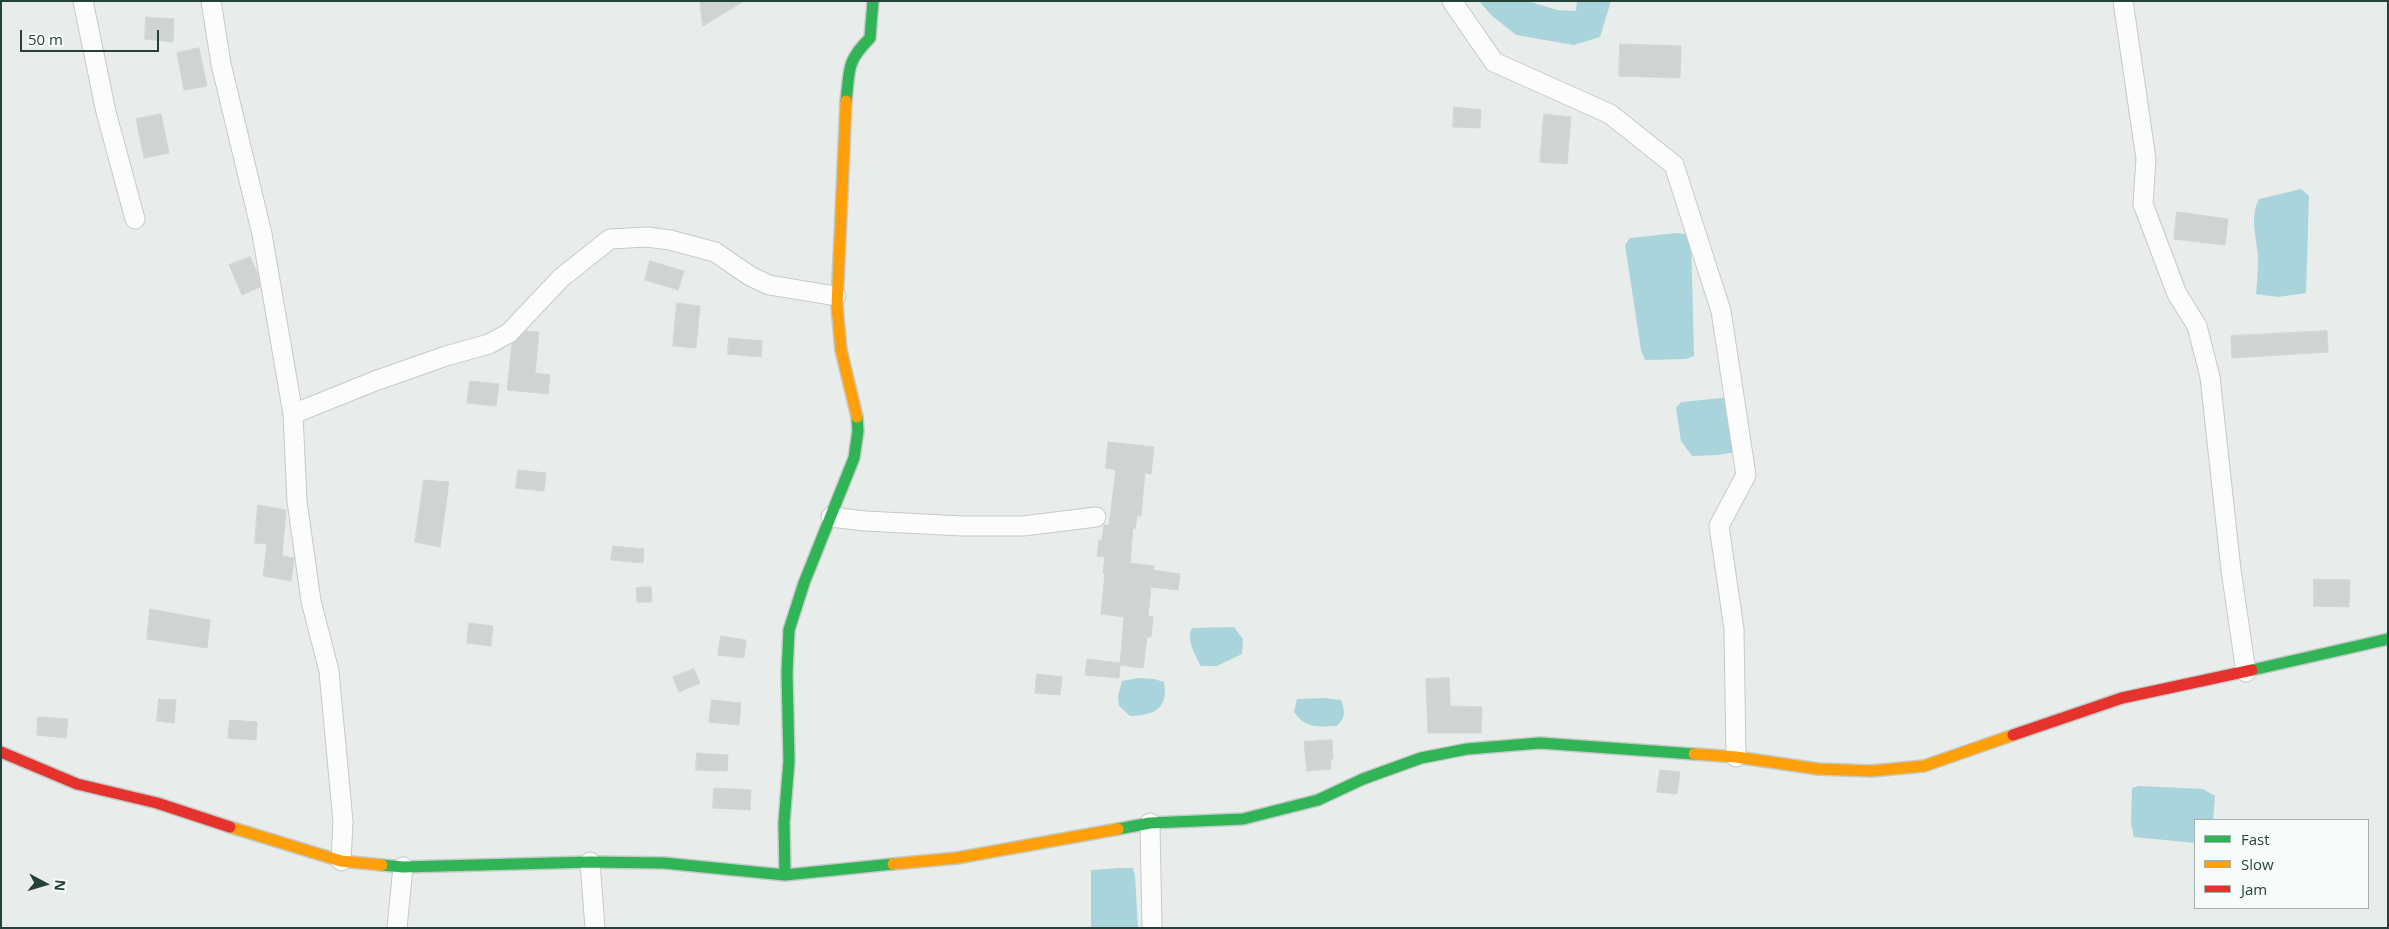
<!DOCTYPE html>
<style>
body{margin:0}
#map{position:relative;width:2389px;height:929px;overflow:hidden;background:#e8edeb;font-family:"Open Sans",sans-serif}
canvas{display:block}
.frame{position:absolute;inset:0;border:2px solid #24423a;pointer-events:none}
.legend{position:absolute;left:2194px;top:819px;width:175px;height:90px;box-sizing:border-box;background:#f7fbf9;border:1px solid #a3b1ad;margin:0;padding:6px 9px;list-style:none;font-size:15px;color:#24423a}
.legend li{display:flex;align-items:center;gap:10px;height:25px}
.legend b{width:25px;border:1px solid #a3b1ad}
.north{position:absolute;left:20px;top:859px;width:50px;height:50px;-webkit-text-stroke:4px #f7fbf9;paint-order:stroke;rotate:96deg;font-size:14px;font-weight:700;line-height:20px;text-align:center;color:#24423a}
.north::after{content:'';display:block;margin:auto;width:18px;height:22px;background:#24423a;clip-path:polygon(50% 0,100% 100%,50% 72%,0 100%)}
.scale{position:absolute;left:20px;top:30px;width:139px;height:22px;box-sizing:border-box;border:2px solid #24423a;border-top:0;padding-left:6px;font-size:15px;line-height:18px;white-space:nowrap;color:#24423a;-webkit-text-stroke:4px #f7fbf9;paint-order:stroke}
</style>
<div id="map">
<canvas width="2389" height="929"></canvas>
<div class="frame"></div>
<ul class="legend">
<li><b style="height:6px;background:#30b455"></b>Fast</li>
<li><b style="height:6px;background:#ff9f0a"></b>Slow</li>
<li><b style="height:6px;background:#e5322d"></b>Jam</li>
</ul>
<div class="north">N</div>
<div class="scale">50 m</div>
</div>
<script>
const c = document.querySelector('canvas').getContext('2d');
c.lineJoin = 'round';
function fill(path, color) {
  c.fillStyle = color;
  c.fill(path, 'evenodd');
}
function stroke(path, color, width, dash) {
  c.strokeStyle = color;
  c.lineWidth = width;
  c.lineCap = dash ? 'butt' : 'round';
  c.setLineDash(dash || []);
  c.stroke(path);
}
fill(new Path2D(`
 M 1479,1 L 1528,1 L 1557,10 L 1576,11 L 1577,1 L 1611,1 L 1600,37 L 1574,45 L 1516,35 L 1491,15 Z
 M 2301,189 L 2309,196 L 2306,293 L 2278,297 L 2256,294 C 2257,282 2258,270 2258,258 C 2257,237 2249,219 2259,199 Z
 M 1676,233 L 1691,235 L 1694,356 L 1686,359 L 1645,360 L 1641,350 L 1625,245 L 1630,238 Z
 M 1731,397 L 1735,452 L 1718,455 L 1692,456 L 1681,441 L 1676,408 L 1681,402 Z
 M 1234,627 L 1243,639 L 1242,654 L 1217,666 L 1201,666 C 1195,655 1186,640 1192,628 Z
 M 1138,678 L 1154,679 L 1164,682 C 1169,710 1153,715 1130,716 L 1119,706 L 1118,696 L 1122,681 Z
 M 1324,698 L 1341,700 C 1345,711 1346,717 1337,726 C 1317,726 1307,730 1294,712 L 1297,699 Z
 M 2139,786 L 2203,789 L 2215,796 L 2213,820 L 2195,820 L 2195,843 L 2134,837 L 2131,824 L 2132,788 Z
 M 1119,868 L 1133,868 L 1135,876 L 1138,928 L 1091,928 L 1091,870 Z`), '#a9d4db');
const building = new Path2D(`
 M 700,1 L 744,1 L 703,26 Z
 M 146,17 L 174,19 L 173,42 L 145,39 Z
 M 1620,44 L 1681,46 L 1680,78 L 1619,76 Z
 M 199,48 L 207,86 L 184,90 L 177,53 Z
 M 1454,107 L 1481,110 L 1480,128 L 1453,127 Z
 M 161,114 L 169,153 L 144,158 L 136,119 Z
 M 1544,114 L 1571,117 L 1567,164 L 1540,162 Z
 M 2177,212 L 2228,219 L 2225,245 L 2174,239 Z
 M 250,257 L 257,272 L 260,287 L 242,295 L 229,265 Z
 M 650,261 L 684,271 L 678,290 L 645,280 Z
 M 677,303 L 700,306 L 696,348 L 673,346 Z
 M 526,331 L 539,332 L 535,373 L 550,375 L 548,394 L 507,390 L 512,344 Z
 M 2327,331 L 2328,352 L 2232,358 L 2231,336 Z
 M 729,338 L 762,341 L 761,357 L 728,354 Z
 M 470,381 L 499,384 L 496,406 L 467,403 Z
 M 1108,442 L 1154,447 L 1151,474 L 1145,473 L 1141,516 L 1137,516 L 1135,529 L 1133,528 L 1130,563 L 1154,566 L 1153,570 L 1180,574 L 1178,590 L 1151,587 L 1148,616 L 1153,617 L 1151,637 L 1147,637 L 1143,668 L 1120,665 L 1119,678 L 1085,675 L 1087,659 L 1120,663 L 1124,617 L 1101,614 L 1105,573 L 1103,573 L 1105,557 L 1097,556 L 1099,540 L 1102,540 L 1104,525 L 1109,525 L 1116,470 L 1106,468 Z
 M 518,470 L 546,473 L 544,491 L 516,488 Z
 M 424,480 L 449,482 L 440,547 L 415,542 Z
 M 258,505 L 286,510 L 282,556 L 294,558 L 291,581 L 263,576 L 267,544 L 255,543 Z
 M 613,546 L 644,549 L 643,563 L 611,560 Z
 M 2314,579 L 2350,580 L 2349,607 L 2314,606 Z
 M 651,587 L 652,602 L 637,602 L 636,588 Z
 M 150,609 L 210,620 L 207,648 L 147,639 Z
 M 469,623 L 493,626 L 491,646 L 467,643 Z
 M 721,636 L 746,640 L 744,658 L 718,655 Z
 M 694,669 L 700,683 L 679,692 L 673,677 Z
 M 1037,674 L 1062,677 L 1060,695 L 1035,693 Z
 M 1449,678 L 1450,706 L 1482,707 L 1481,733 L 1428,733 L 1426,679 Z
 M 159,699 L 176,700 L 174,723 L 157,721 Z
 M 712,700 L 741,703 L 739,725 L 709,722 Z
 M 38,717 L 68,719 L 66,738 L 37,735 Z
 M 230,720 L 257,722 L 256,740 L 228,738 Z
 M 1332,740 L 1333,759 L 1330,759 L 1331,769 L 1307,771 L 1304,742 Z
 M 697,753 L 728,755 L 727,771 L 696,770 Z
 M 1660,770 L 1680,772 L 1677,794 L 1657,792 Z
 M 714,788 L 751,790 L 750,810 L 713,808 Z`);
fill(building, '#cfd4d2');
stroke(building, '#d1d6d4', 1);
const street = new Path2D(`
 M 83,1 L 106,112 L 135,219
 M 211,1 L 221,64 L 262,234 L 293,414 L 297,501 L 311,601 L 329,671 L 343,822 L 341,861
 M 1452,1 L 1494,62 L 1610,114 L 1674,165 L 1721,311 L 1746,475 L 1719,526 L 1734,629 L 1736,757
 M 2123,1 L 2146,159 L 2143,204 L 2177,294 L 2197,326 L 2210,377 L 2231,570 L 2246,672
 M 293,414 L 375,381 L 446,356 L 489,344 L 509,333 L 561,278 L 610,239 L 647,237 L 670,240 L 715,252 L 750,276 L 769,285 L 836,296
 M 831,517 L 865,521 L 962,526 L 1023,526 L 1096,517
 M 1150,823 L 1152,928
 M 590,862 L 595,928
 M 397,928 L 403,867`);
const fast = new Path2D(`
 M 846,101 C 850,69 846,62 870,38 L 873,1
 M 2252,670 L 2388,639
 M 1118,829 L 1150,823 L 1243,819 L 1318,800 L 1363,779 L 1421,758 L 1467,749 L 1540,743 L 1694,754
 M 382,865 L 403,867 L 590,862 L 664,863 L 785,875 L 893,864
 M 785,875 L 784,823 L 789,761 L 787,673 L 789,630 L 804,583 L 854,458 L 858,431 L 857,417`);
const slow = new Path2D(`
 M 846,101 L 837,306 L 841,350 L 857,417
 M 1694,754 L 1736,757 L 1818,769 L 1871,771 L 1924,766 L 2013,735
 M 230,827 L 341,861 L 382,865
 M 893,864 L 957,858 L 1118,829`);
const jam = new Path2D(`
 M 2013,735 L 2122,698 L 2252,670
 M 1,752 L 77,784 L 157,803 L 230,827`);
stroke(street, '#c5cac8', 21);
stroke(fast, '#c3cbc8', 14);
stroke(slow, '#c3cbc8', 14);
stroke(jam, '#c3cbc8', 14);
stroke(street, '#fcfcfc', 19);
stroke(fast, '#30b455', 11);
stroke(slow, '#ff9f0a', 11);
stroke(jam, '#e5322d', 11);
</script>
